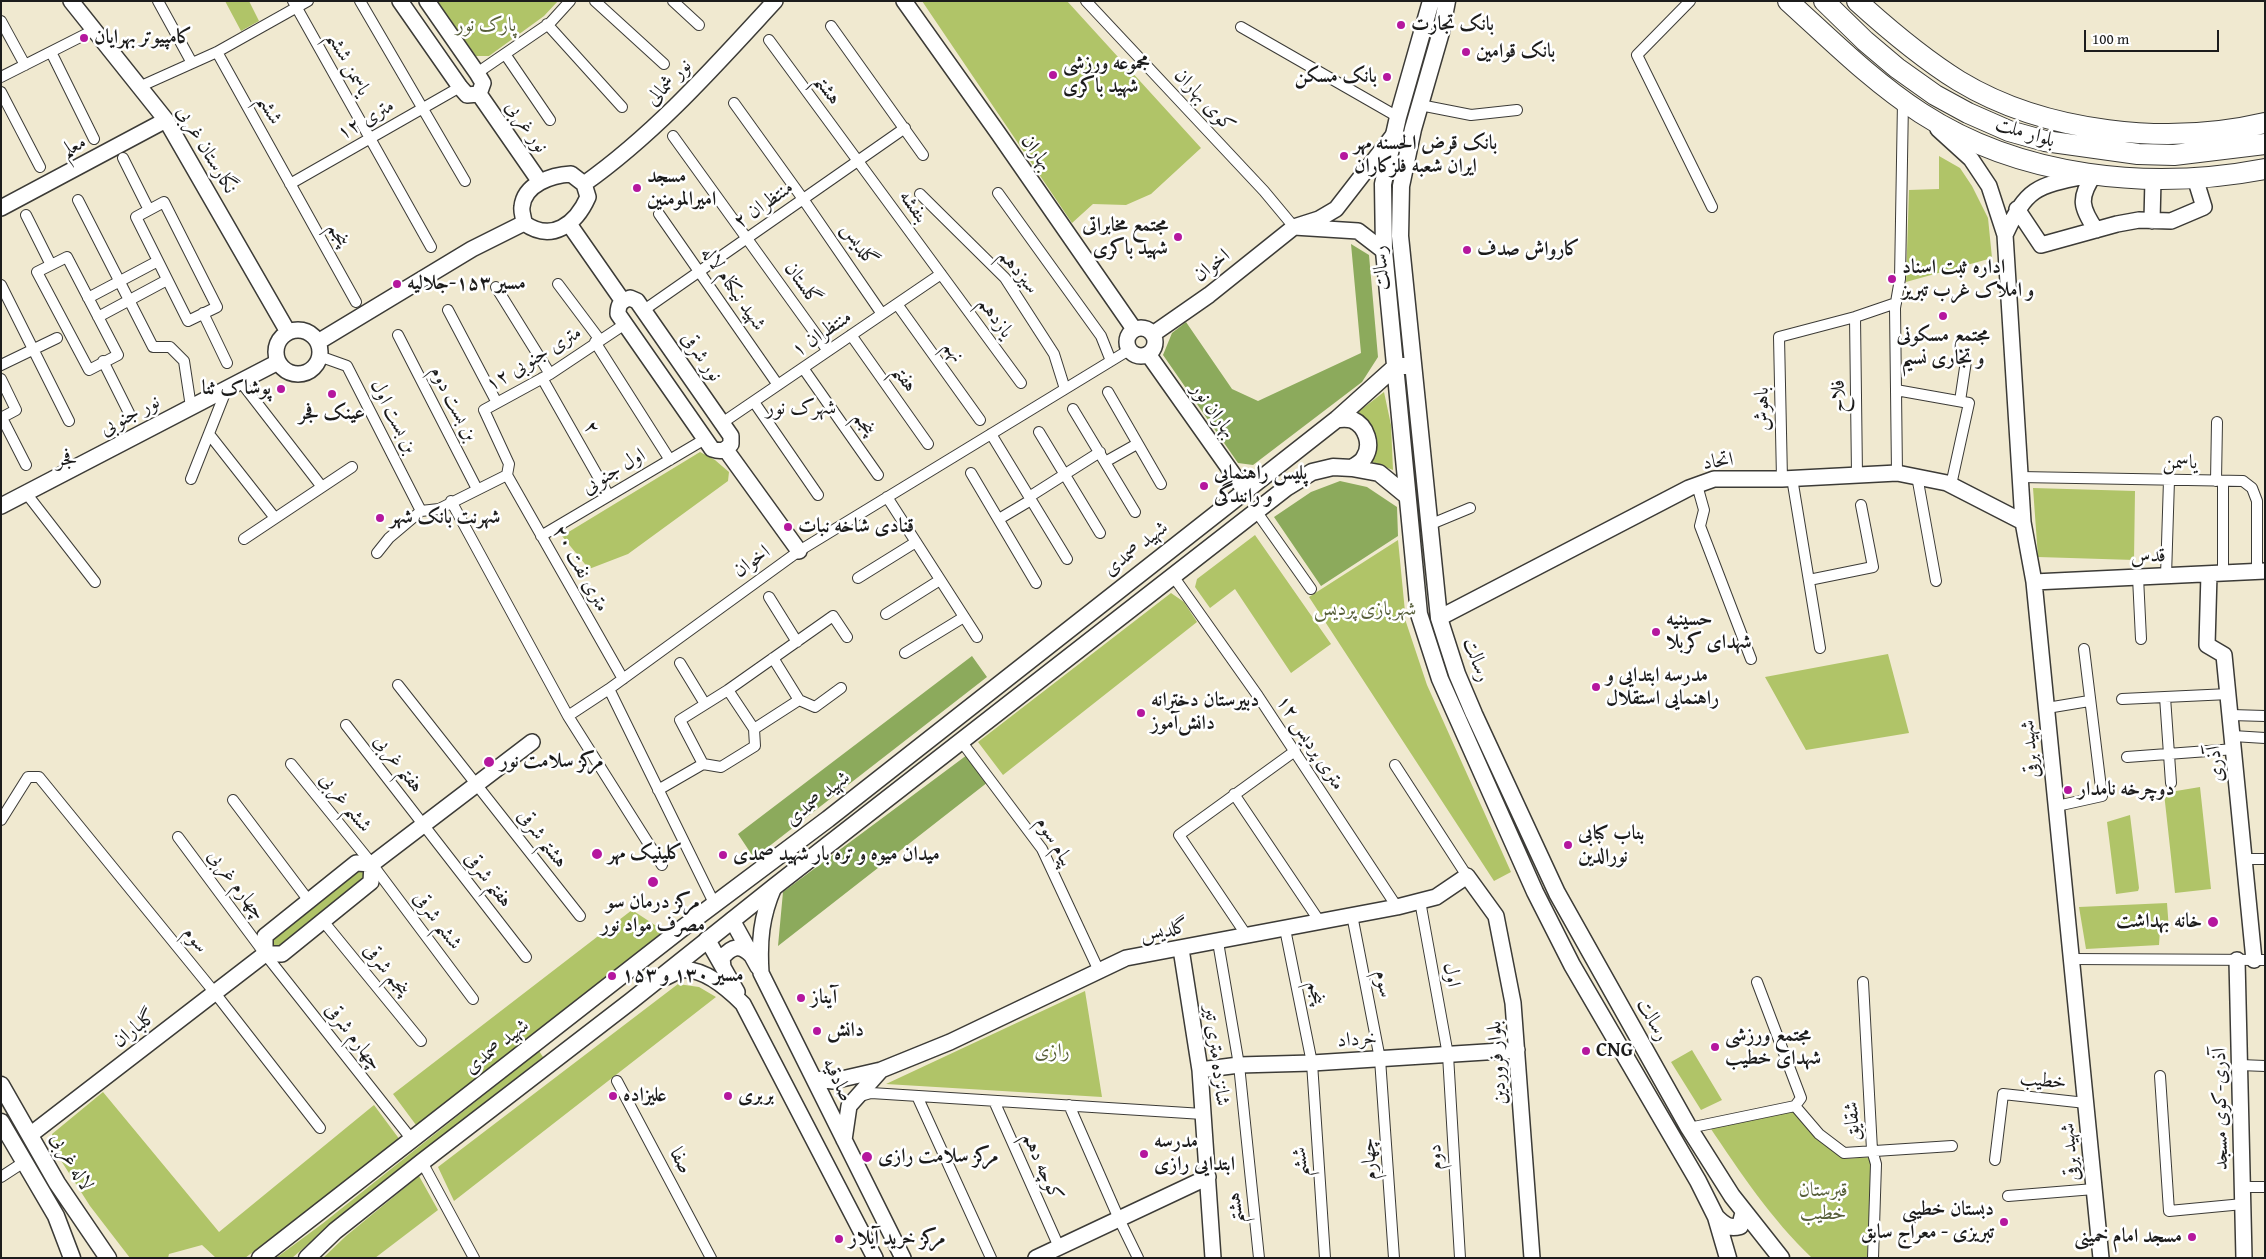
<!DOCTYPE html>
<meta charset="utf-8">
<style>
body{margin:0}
#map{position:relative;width:2266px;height:1259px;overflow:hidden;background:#f0e9d0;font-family:"Gentium Book Plus",serif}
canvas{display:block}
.frame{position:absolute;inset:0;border:2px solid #1c1c1c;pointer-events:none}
.scale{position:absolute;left:2084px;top:30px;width:135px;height:22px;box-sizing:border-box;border:2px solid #1c1c1c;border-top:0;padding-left:6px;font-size:15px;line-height:18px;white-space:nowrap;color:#1c1c1c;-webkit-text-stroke:4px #fff;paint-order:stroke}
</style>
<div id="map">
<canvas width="2266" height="1259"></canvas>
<div class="frame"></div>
<div class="scale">100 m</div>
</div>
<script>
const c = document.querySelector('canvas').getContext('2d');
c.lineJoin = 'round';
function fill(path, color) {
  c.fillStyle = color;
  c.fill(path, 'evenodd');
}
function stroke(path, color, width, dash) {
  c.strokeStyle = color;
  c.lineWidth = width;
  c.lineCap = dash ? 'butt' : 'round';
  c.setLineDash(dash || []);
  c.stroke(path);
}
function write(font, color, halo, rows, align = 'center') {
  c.font = font + ' "Gentium Book Plus",Amiri,serif';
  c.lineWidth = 5;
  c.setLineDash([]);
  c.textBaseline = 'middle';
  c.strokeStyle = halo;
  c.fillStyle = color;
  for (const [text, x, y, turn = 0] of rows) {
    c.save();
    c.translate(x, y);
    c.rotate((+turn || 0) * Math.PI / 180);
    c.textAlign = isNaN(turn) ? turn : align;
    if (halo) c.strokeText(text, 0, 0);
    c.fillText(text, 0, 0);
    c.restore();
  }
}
fill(new Path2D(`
 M 225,1 L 249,1 L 259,21 L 241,31 Z
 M 437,1 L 558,1 L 544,16 L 489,56 L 476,56 Z
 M 922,1 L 1067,1 L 1201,148 L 1151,194 L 1126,205 L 1093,204 L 1072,223 Z
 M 1939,156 L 1960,168 L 1972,186 L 1988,218 L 1992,258 L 1906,282 L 1909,190 L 1939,189 Z
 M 1384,392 L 1391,425 L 1393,470 L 1370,461 L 1368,423 L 1358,412 Z
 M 700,452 L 715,460 L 729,472 L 728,481 L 628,554 L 589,569 L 562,536 Z
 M 2033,488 L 2135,491 L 2134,560 L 2038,557 Z
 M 1255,535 L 1331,644 L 1291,673 L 1235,589 L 1210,608 L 1195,587 L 1197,579 Z
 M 1398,540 L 1406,622 L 1427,685 L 1511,872 L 1494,881 L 1309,597 Z
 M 1171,593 L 1184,602 L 1197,622 L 1003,775 L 978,742 Z
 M 1888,654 L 1909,733 L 1806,750 L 1765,677 Z
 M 2200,787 L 2211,889 L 2175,893 L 2164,793 Z
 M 2130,815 L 2139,888 L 2138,891 L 2116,894 L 2107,822 Z
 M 356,864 L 372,865 L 371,882 L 282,953 L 266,954 L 265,936 Z
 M 2167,903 L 2169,930 L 2160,930 L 2159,945 L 2086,949 L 2079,907 Z
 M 632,910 L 664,931 L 416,1125 L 393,1094 Z
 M 678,984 L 699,987 L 716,997 L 454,1201 L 438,1167 Z
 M 1085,991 L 1102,1097 L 886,1084 Z
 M 1692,1050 L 1722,1100 L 1701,1110 L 1671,1062 Z
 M 539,1051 L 543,1057 L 354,1205 L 292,1258 L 276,1258 L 322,1224 Z
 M 103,1092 L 219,1232 L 374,1105 L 400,1140 L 245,1258 L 216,1258 L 202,1245 L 169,1254 L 168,1258 L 130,1258 L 90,1206 L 53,1148 L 52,1134 Z
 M 1794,1110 L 1817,1137 L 1844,1159 L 1872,1157 L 1867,1258 L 1812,1258 C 1771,1219 1740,1172 1709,1126 Z
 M 419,1176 L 438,1210 L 375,1258 L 323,1258 L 346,1236 Z`), '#b0c468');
fill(new Path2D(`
 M 1351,244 L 1369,255 L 1378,357 L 1362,382 L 1253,465 L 1238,463 L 1163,355 L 1172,333 L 1186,322 L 1232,389 L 1258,401 L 1361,353 Z
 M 1340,481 L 1367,487 L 1397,507 L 1398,536 L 1321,586 L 1274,517 L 1311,492 Z
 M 972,656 L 987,677 L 754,858 L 738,834 Z
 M 967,755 L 988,782 L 778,946 L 783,892 Z`), '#8caa5c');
const street = new Path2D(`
 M 158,1 L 192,63
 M 293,1 L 431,247
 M 360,1 L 465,181
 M 595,1 L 664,64
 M 673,1 L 699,25
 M 1086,1 L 1264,191 L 1294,227
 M 1690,1 L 1637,55 L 1712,207
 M 1,21 L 25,65
 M 547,24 L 622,107
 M 831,26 L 923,155
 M 1241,27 L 1398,117
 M 769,40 L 1021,383
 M 51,52 L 94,139
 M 217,52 L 356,302
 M 505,54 L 550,120
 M 477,73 L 550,23 L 570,1
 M 1,77 L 94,30
 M 139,87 L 217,52 L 308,1
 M 1,92 L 40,167
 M 734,103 L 803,199 L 882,314
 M 1420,105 L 1471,115 L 1517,110
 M 673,136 L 828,351
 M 123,158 L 149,210
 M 290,184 L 460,87
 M 998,193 L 1101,336 L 1111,361
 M 920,194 L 1005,278 L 1054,354 L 1065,389
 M 78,200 L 153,347 L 170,347 L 184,361 L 191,407
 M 164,202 L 217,307 L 188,321 L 136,217 Z
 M 659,214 L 778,385
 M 26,215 L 51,265
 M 67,257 L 118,355 L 89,370 L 37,272 Z
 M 558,284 L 600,340
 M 1,285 L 69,421
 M 496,287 L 550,374
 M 88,298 L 158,261
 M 897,304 L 980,420
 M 448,310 L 497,403
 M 644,310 L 905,128
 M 203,313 L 227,363
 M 98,317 L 167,280
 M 1855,317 L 1857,475
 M 398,335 L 477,489
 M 851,335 L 928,444
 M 595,342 L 670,460
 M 319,356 L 347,366 L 421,511
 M 103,361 L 129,413
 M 1,365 L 57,338
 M 803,368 L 878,475
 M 542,378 L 609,496
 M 1,379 L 16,410 L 1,418
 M 240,381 L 322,487
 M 1896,390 L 1969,403 L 1951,485
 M 1108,392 L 1161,484
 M 1960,401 L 1966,361
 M 754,402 L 818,495
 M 1073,409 L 1135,512
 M 2,418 L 26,465
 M 722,423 L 941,274
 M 1039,432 L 1100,533
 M 209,434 L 275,518
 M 991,434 L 1067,559
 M 1105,462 L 1137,444
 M 971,473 L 1036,583
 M 1897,473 L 1895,308 L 1900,279 L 1903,101
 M 507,475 L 623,679
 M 1917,476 L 1936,581
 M 2020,477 L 2243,481 L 2252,488 L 2257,501 L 2257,572
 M 1792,478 L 1820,648
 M 191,479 L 227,388
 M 1782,479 L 1779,337 L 1855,317 L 1896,303
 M 2216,481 L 2217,422
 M 2223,481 L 2223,573
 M 1697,485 L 1704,510 L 1700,526 L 1751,659
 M 26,493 L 95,582
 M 887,497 L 977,637
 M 1029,497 L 1100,452
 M 451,501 L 568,716 L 609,689
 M 1256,511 L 1311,589
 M 999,519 L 1031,500
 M 1429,525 L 1470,508
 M 541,536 L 705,439
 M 244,539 L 352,467
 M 377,553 L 389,538 L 421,511 L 439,509 L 507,475 L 509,464 L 484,410 L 550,374 L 625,324
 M 1173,576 L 1258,696 L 1397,907
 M 2166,576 L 2169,480
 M 2138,577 L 2141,639
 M 858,578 L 916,542
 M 1809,580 L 1873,567 L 1861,505
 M 769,597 L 797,642
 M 886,614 L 940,580
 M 905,653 L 964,617
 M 773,658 L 799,700 L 815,707 L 841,688
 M 680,663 L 705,704
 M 398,685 L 580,916
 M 2165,697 L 2171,783
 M 2122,699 L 2229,694
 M 2047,708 L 2089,701
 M 2231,715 L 2265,716
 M 568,716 L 662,865
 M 346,725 L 526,957
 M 754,729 L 799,700
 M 2233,736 L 2265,738
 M 961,741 L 1042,849 L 1099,971
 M 2127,757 L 2235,749
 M 291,764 L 372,864 L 473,999
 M 703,764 L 680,720 L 728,690 L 833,616 L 847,637
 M 1395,765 L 1467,876
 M 658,790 L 703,764 L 721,767 L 755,746 L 754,729 L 728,690
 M 1234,794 L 1320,922
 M 233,800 L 309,901
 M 2057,806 L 2102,796 L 2084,649
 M 1,820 L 28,777 L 39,777 L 215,993 L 320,1128
 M 178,837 L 265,954 L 413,1141
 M 2245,859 L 2265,859
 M 1420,901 L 1448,1055 L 1460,1258
 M 715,905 L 609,689 L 799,551 L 1129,350
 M 1352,915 L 1380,1059 L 1394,1258
 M 323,921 L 421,1041
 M 1285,929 L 1312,1063 L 1325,1258
 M 1247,936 L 1179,835 L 1295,751
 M 1218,942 L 1239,1065 L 1259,1258
 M 2072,959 L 2265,960
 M 1757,982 L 1801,1098 L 1795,1106
 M 1863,982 L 1872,1150 L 1876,1164 L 1873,1258
 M 2240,1065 L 2265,1066
 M 2160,1076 L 2169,1211 L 2243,1204
 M 617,1081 L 711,1258
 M 917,1096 L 991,1258
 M 857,1097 L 871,1093 L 1203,1114
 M 994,1101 L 1059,1247
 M 1069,1105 L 1119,1219 L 1138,1258
 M 1689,1128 L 1795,1106 L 1819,1134 L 1844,1153 L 1952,1146
 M 1995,1160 L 2003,1094 L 2086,1103
 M 422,1162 L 474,1258
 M 1,1177 L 24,1162
 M 2242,1187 L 2265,1187
 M 2008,1196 L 2094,1189`);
const secondary = new Path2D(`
 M 71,1 L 166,120 L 288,332
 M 400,1 L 460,87 L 467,95 L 479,94
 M 427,1 L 477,73 L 483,83 L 479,94
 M 904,1 L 998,133 L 1134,329
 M 479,94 L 540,182
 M 1938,129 L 1971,159 L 1989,186 L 2005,235 C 2027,188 2035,186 2086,176
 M 571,174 L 584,184 L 588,197 C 576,224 552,243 524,223 C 524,218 521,212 522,207 C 524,184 552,175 571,174 Z
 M 2094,175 C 2078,198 2081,208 2096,230
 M 584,184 C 656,133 715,66 775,1
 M 1,208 L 166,120
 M 2017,209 L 2041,245 L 2117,224 L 2139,220 L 2171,221 L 2204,207 L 2195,178
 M 2152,221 L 2153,179
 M 569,224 L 622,300
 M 2005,235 L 2023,522 L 2034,582 L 2101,1258
 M 1384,251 L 1358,231 L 1294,227 L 1319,219 L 1336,209 L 1395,133
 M 630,298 L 637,301 L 731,436 L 731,444 C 725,451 721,452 712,449 L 618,314 C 618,304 621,301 630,298 Z
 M1127 342a14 14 0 1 1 28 0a14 14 0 1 1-28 0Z
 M276 352a22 22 0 1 1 44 0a22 22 0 1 1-44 0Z
 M 1153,334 L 1209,295 L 1294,227
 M 318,342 L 472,249 L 524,223
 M 1148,354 L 1245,491
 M 726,450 L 799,551
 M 1,506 L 278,362
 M 2209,574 L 2207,645 L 2224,655 L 2254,960
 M 2034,582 L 2265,571
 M 1439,618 L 1689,488 L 1714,479 L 1782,479 L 1897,473 L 1947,483 L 2023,522
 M 372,864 L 532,742
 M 774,887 C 761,917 759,941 761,973 L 903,1258
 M 732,920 L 758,967
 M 707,939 L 737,992
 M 1181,949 L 1200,1070 L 1213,1258
 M 265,954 L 265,936 L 356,863 L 372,864
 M 265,954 L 282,954 L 371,882 L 372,864
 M 2237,960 L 2244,1258
 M 723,967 L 722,958 C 732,946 740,944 751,955
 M 664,978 C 669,976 677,971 682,970 C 705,968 729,990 743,1004 L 875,1258
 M 1200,1070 L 1239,1065 L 1312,1063 L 1517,1050
 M 815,1079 L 833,1081 L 881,1070 L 950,1042 L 1126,958 L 1397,907 L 1436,897 L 1467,876 L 1496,916 L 1513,1003 L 1532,1258
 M 30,1135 L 265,954
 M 844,1140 L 849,1106 L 881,1070
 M 1036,1258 L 1208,1177`);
const primary = new Path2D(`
 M 1431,1 L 1398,117 L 1383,184 L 1384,251 L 1419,614 L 1440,679 L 1535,892 L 1572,965 L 1698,1181 L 1716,1217 L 1728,1258
 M 1447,1 L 1441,32 L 1413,129 L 1401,186 L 1400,236 L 1439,618 L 1457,674 L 1474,714 L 1557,893 L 1689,1128 L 1732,1196 L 1781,1258
 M 1337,419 C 1341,419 1348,418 1353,420 C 1366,426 1373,445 1364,458 C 1362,462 1356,465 1352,468
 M 1,1085 L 57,1183 L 108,1258
 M 1,1122 L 56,1216 L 72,1258
 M 1716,1217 C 1724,1225 1729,1229 1740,1226 L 1744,1211
 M 260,1258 L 680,930 L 828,819 L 1337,419 L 1395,367 L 1412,365
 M 307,1258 L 335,1231 L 422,1162 L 631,1001 L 774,887 L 1286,488 L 1312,472 L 1333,467 L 1352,468 L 1379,473 L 1407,496`);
const highway = new Path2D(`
 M 1788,1 C 1831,40 1873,82 1921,113 C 2021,178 2150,191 2265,169
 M 1824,1 L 1865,41 L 1897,68 L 1935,95 L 1968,113 L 2009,131 L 2045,141 L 2138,154 L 2174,155 L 2265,144
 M 1857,1 C 1889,30 1922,58 1959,81 C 2045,133 2168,146 2265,123`);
stroke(street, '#3c3b37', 12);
stroke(secondary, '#3c3b37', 18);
stroke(primary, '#3c3b37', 19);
stroke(highway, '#3c3b37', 22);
stroke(street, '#fff', 10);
stroke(secondary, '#fff', 15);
stroke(primary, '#fff', 16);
stroke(highway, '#fff', 20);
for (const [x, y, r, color] of [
 [1401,25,5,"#b5179e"],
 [84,38,5,"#b5179e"],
 [1466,52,5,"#b5179e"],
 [1053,75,5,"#b5179e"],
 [1387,77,5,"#b5179e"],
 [1344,156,5,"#b5179e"],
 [637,188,5,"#b5179e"],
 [1178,237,5,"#b5179e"],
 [1467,250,5,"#b5179e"],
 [1892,279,5,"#b5179e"],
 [397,284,5,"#b5179e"],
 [1943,316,5,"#b5179e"],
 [281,389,5,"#b5179e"],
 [332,394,5,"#b5179e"],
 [1204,486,5,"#b5179e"],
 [380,518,5,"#b5179e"],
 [788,527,5,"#b5179e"],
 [1656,632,5,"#b5179e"],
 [1596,687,5,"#b5179e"],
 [1141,713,5,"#b5179e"],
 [489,762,6,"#b5179e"],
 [2068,790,5,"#b5179e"],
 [1568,845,5,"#b5179e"],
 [597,854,6,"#b5179e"],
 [723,855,5,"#b5179e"],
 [653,882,6,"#b5179e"],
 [2213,922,6,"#b5179e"],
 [612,976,5,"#b5179e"],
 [801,998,5,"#b5179e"],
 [817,1031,5,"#b5179e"],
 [1715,1047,5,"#b5179e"],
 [1586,1051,5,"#b5179e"],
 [613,1096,5,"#b5179e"],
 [728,1096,5,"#b5179e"],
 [1144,1154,5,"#b5179e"],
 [867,1157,6,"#b5179e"],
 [2004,1222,5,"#b5179e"],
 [2192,1237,5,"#b5179e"],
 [839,1239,5,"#b5179e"]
]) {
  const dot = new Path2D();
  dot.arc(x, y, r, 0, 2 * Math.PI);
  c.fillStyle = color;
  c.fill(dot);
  stroke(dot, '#fff', 2);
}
write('bold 20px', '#1c1c1c', '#fff', [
 ["بانک تجارت",1411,25],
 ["کامپیوتر بهرایان",94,38],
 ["بانک قوامین",1476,52],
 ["مجموعه ورزشی",1063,64],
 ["شهید باکری",1063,87],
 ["بانک مسکن",1377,77,"right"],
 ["بانک قرض الحسنه مهر",1354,144],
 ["ایران شعبه فلزکاران",1354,167],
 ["مسجد",647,177],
 ["امیرالمومنین",647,200],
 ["مجتمع مخابراتی",1168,226,"right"],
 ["شهید باکری",1168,249,"right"],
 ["کارواش صدف",1477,250],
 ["اداره ثبت اسناد",1902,268],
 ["و املاک غرب تبریز",1902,291],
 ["مسیر ۱۵۳-جلالیه",407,284],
 ["مجتمع مسکونى",1943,336,"center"],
 ["و تجارى نسیم",1943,359,"center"],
 ["پوشاک ثنا",271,389,"right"],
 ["عینک فجر",332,414,"center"],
 ["پلیس راهنمایی",1214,474],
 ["و رانندگی",1214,497],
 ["شهرنت بانک شهر",390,518],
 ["قنادی شاخه نبات",798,527],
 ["حسینیه",1666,620],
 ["شهدای کربلا",1666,643],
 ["مدرسه ابتدایی و",1606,676],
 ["راهنمایی استقلال",1606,699],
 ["دبیرستان دخترانه",1151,701],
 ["دانش‌آموز",1151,724],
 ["مرکز سلامت نور",500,762],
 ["دوچرخه نامدار",2078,790],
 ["بناب کبابی",1578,834],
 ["نورالدین",1578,857],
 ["کلینیک مهر",608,854],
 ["میدان میوه و تره بار شهید صمدی",733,855],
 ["مرکز درمان سو",653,903,"center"],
 ["مصرف مواد نور",653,926,"center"],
 ["خانه بهداشت",2202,922,"right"],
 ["مسیر ۱۳۰ و ۱۵۳",622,976],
 ["آیناز",811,998],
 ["دانش",827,1031],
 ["مجتمع ورزشی",1725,1036],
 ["شهدای خطیب",1725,1059],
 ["CNG",1596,1051],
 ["علیزاده",623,1096],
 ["بربری",738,1096],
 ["مدرسه",1154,1142],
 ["ابتدایی رازی",1154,1165],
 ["مرکز سلامت رازی",878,1157],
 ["دبستان خطیبی",1994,1210,"right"],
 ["تبریزی - معراج سابق",1994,1233,"right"],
 ["مسجد امام خمینی",2182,1237,"right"],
 ["مرکز خرید آیلار",849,1239]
], 'left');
write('20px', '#575f3a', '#fff', [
 ["پارک نور",486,26],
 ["شهربازی پردیس",1365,610],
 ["رازی",1052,1052],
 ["قبرستان",1823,1191],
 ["خطیب",1823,1214]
]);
write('20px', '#1c1c1c', '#fff', [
 ["یاسمن ششم",348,64,61],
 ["نور شمالی",669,83,-46],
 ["هشتم",827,90,54],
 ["کوی بهاران",1204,101,47],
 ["ششم",269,110,61],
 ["۱۲ متری",366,120,-30],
 ["نور غربی",526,127,55],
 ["بلوار ملت",2025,133,17],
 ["معلم",74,147,-28],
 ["نگارستان غربی",206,150,59],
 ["بهاران",1036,153,55],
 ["منتظران ۲",764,205,-35],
 ["بنفشه",913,207,54],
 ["پنجم",338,235,61],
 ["گلدیس",859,245,56],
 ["اخوان",1212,266,-38],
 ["رسالت",1382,268,-95],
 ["سیزدهم",1018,272,51],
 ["گلستان",802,284,54],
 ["شهید نیکنام لاله",733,289,55],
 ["یازدهم",995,318,54],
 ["منتظران ۱",822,334,-34],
 ["نهم",953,352,55],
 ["نور شرقی",701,357,55],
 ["۱۲ متری جنوبی",534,359,-31],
 ["هفتم",904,379,54],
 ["فلاح",1839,396,-91],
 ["بن بست دوم",453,404,63],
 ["باهوش",1763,409,-91],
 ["بهاران نور",1213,411,55],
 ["نور جنوبی",130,416,-28],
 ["بن بست اول",393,417,63],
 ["پنجم",864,424,55],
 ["۲",591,428,60],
 ["اتحاد",1718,462,-8],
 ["یاسمن",2180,463,1],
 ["اول جنوبی",614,472,-31],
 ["شهید صمدی",1136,549,-38],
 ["قدس",2148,557,-3],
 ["اخوان",752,562,-36],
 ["۲۰ متری نفت",580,569,61],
 ["رسالت",1476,660,70],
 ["۱۲ متری پردیس",1310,743,57],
 ["شهید برقی",2031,749,-96],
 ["هفتم غربی",398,764,52],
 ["آذری",2216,764,-96],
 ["شهید صمدی",818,799,-38],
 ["ششم غربی",345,803,51],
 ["هشتم شرقی",542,839,52],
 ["پیام سوم",1054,842,59],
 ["هفتم شرقی",488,880,52],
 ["چهارم غربی",236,885,53],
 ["ششم شرقی",437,921,53],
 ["گلدیس",1164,931,-10],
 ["سوم",195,940,51],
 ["پنجم شرقی",386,970,51],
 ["اول",1451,975,80],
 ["سوم",1383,984,79],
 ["پنجم",1316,993,79],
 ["رسالت",1652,1020,61],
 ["گلباران",135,1029,-38],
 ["چهارم شرقی",353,1037,52],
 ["خرداد",1357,1040,-4],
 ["شهید صمدی",497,1047,-38],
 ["شانزده متری تیر",1216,1056,83],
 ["بلوار فروردین",1498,1063,-94],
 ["صادقیه",837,1080,64],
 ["خطیب",2043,1081,6],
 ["آذری-کوی مسجد",2221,1109,-91],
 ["شقایق",1853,1121,-93],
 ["شهید برقی",2071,1152,-96],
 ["دوم",1436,1157,-93],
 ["چهارم",1370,1159,-94],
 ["صفا",680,1161,62],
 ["لاله غربی",71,1162,59],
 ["ششم",1301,1162,-94],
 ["کوچه دهم",1042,1167,66],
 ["هشتم",1236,1208,-96]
]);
write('21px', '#1c1c1c', '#fff', [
 ["شهرک نور",801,409],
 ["فجر",67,460]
]);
</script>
